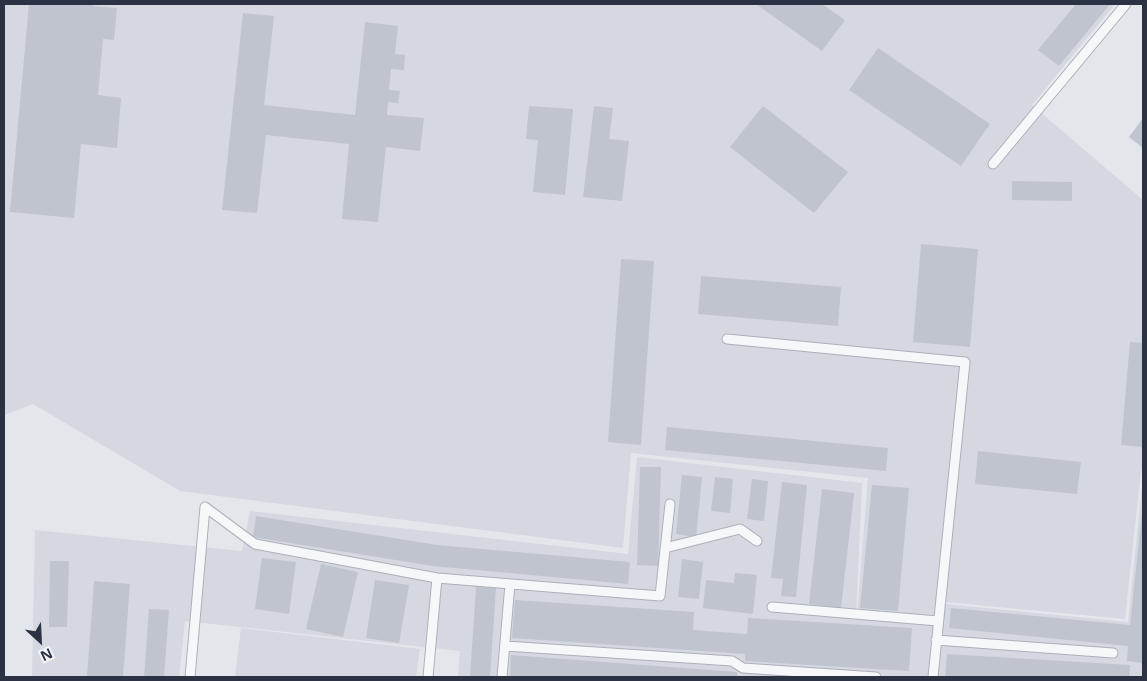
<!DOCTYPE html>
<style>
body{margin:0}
#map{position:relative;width:1147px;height:681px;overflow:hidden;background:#e3e6eb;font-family:"Noto Sans",sans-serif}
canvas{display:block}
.frame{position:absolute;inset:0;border:5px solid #2a3243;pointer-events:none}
.north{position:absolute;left:15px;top:616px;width:50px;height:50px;-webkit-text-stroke:4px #f2f5f8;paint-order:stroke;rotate:155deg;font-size:14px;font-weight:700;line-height:20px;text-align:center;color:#2a3243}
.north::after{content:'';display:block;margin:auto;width:18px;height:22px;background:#2a3243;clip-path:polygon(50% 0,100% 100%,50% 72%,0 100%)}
</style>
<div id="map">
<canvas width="1147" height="681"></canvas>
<div class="frame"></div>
<div class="north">N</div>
</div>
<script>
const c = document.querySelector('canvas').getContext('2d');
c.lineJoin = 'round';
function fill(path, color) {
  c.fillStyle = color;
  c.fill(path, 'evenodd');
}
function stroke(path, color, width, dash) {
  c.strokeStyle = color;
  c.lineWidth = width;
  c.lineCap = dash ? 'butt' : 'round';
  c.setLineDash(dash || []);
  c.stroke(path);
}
fill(new Path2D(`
 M 4,4 L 1115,4 L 1032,105 L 1143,200 L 1143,469 L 1141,471 L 1125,619 L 945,602 L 942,623 L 857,616 L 868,478 L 631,453 L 623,548 L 180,491 L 33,404 L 4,415 Z
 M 637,457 L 862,483 L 856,618 L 943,626 L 945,604 L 1128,622 L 1143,477 L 1143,677 L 458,677 L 460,651 L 185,621 L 179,677 L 32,677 L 35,530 L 242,551 L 250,511 L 628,554 Z
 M 241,628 L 420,649 L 416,677 L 235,677 Z`), '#d5d8e0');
fill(new Path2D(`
 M 29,4 L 93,4 L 93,6 L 117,8 L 114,40 L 103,39 L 98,95 L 121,98 L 117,148 L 81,144 L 74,218 L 10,212 Z
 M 756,4 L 822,4 L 845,20 L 822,51 Z
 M 1076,4 L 1110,4 L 1059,66 L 1038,50 Z
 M 243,13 L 274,16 L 264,105 L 355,115 L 365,22 L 398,26 L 395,54 L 405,55 L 404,70 L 391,69 L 389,90 L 400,91 L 398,103 L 388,102 L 387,115 L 424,118 L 420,151 L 386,147 L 378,222 L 342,219 L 349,144 L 266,135 L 257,213 L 222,210 Z
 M 878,48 L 990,124 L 961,166 L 849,90 Z
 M 529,106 L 573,109 L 565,195 L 533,192 L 538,140 L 526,139 Z
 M 594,106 L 613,108 L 609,139 L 629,141 L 622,201 L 583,197 Z
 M 763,106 L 848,172 L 814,213 L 730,147 Z
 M 1143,118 L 1143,148 L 1129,137 Z
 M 1012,181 L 1072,182 L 1072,201 L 1012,200 Z
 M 921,244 L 978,249 L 970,347 L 913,342 Z
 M 621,259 L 654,261 L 641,445 L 608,442 Z
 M 701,276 L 841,287 L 838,326 L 698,314 Z
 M 1130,342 L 1143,343 L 1143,447 L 1121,445 Z
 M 667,427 L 888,448 L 886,471 L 665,450 Z
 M 978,451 L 1081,462 L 1077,494 L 975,484 Z
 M 640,467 L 661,467 L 658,566 L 637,565 Z
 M 682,475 L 702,477 L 696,537 L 676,534 Z
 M 715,477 L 733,479 L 730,513 L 711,511 Z
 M 752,479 L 768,481 L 764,521 L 747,519 Z
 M 782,482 L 807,485 L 796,597 L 781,596 L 783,579 L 771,578 Z
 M 872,485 L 909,488 L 898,611 L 860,608 Z
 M 822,489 L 854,493 L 841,608 L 809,604 Z
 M 1142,512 L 1143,513 L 1143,663 L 1127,661 L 1128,646 L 949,628 L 951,608 L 1130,625 Z
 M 256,516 L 437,545 L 630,562 L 628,584 L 433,566 L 253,537 Z
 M 262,558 L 296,562 L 289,614 L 255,609 Z
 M 682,559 L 703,562 L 699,599 L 678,597 Z
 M 50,561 L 69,561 L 67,627 L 49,627 Z
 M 321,564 L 358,572 L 343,637 L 306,629 Z
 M 735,573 L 757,575 L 753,614 L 703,608 L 706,580 L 734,583 Z
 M 375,580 L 409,585 L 399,643 L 366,638 Z
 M 94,581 L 130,584 L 123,677 L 87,677 Z
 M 476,587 L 496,588 L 490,677 L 470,677 Z
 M 515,600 L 694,612 L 693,630 L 747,634 L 748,618 L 912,628 L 909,671 L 745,661 L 745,654 L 512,638 Z
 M 149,609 L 169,610 L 164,677 L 144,677 Z
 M 947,654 L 1130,665 L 1129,677 L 945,677 Z
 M 511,655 L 737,672 L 737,677 L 510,677 Z`), '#c0c4ce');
const lane = new Path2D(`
 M 993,164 L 1126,4
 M 727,339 L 965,362 L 933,677
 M 665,548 L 740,529 L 757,541
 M 437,578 L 660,596 L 670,504
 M 772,607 L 938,621
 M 936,640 L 1113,653
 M 505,646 L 732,661 L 743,668 L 876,677
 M 190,677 L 205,507 L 255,544 L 437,578 L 428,677
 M 502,677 L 510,584`);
stroke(lane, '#acb0b9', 11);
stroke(lane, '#f5f7f9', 9);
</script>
